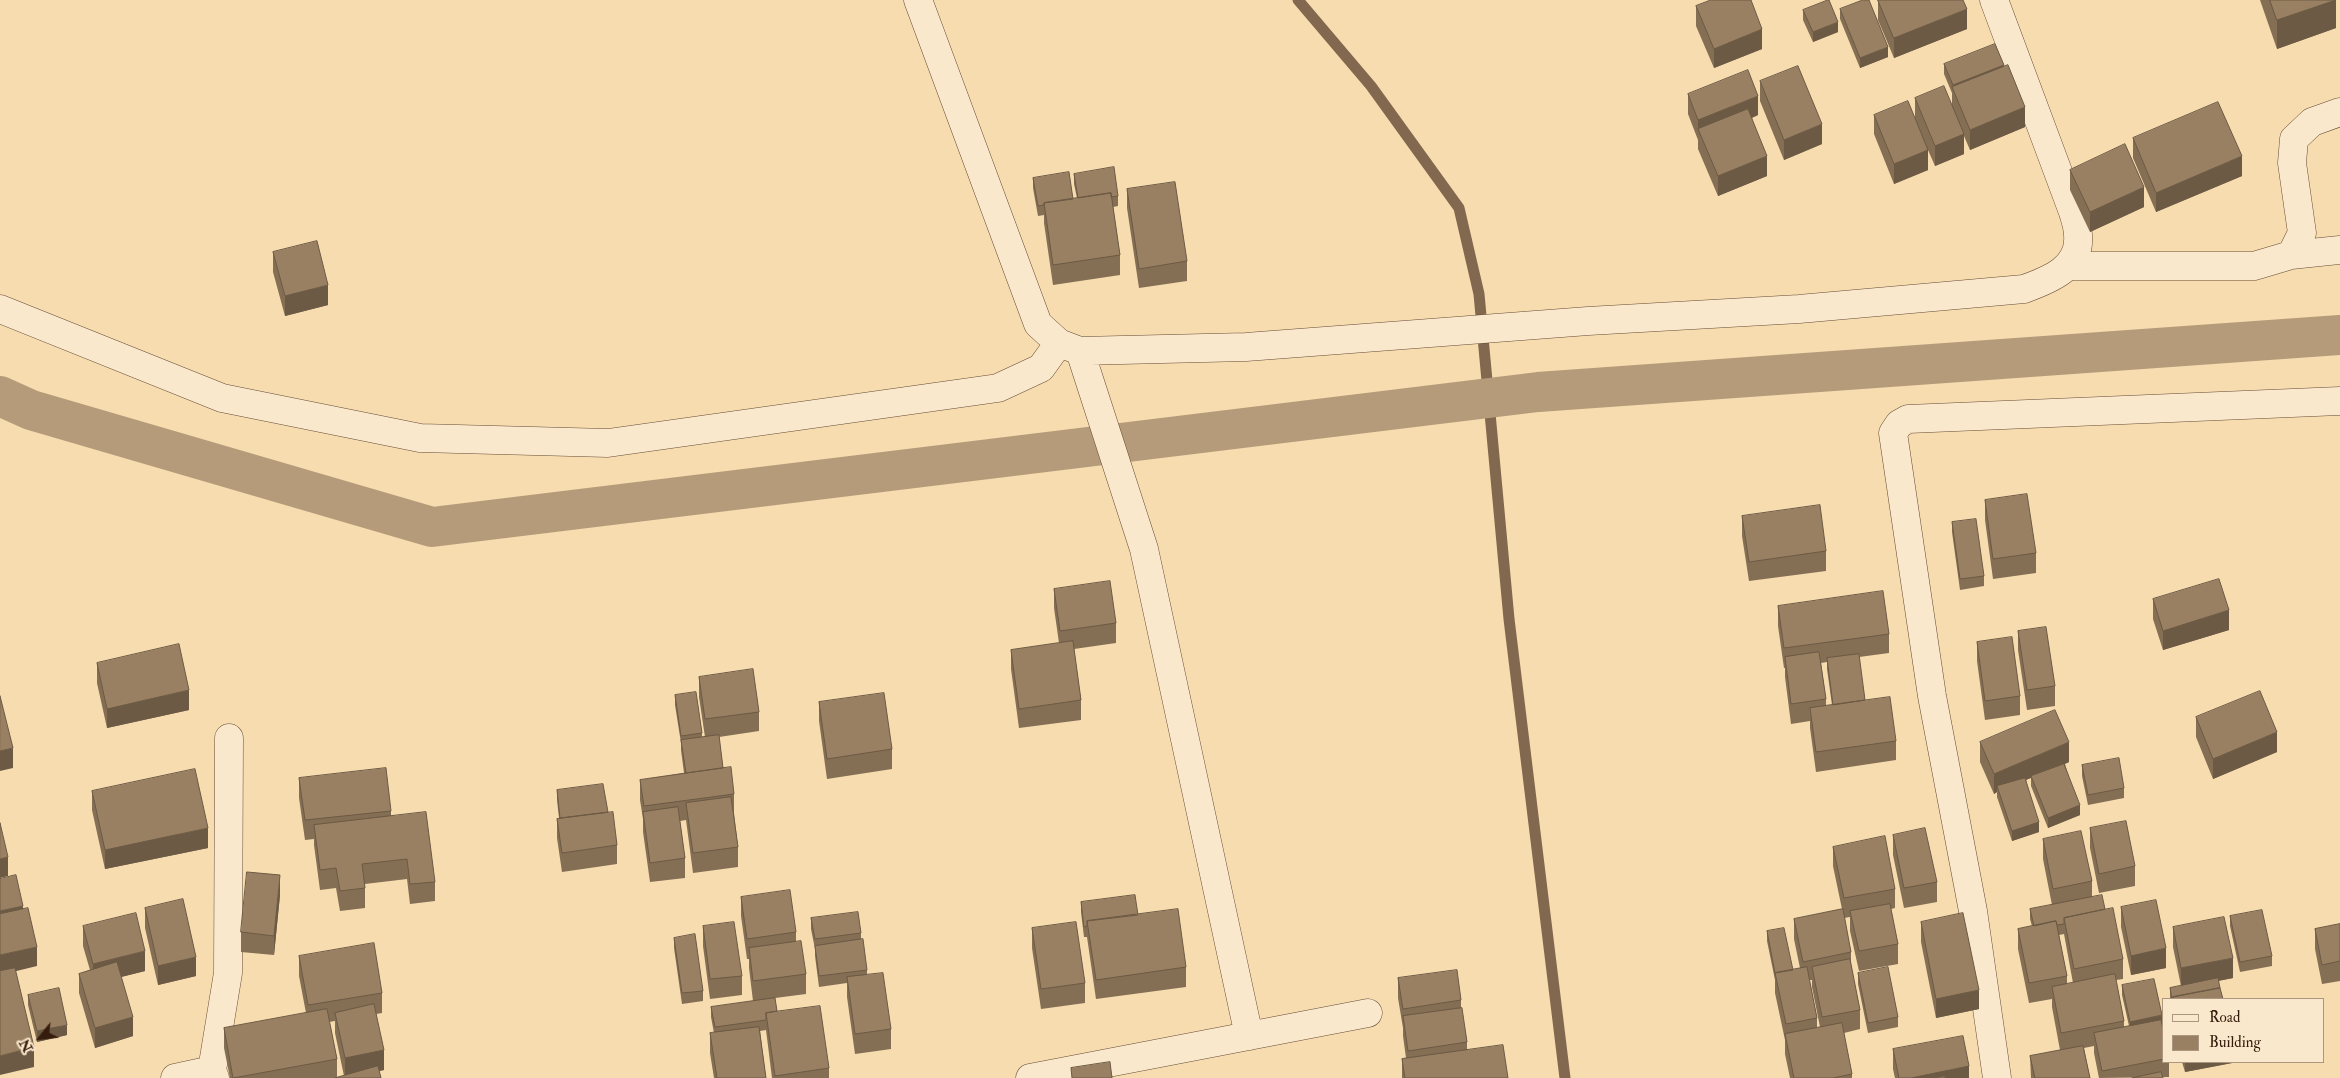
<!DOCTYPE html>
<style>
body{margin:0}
#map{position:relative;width:2340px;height:1078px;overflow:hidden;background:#f7dcb0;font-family:"IM FELL Double Pica",serif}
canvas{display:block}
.legend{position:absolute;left:2162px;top:998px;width:162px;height:65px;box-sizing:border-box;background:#fae8cc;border:1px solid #ac9680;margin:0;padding:6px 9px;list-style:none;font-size:15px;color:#361c0d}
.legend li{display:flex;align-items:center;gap:10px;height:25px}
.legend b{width:25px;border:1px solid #ac9680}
.north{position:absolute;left:15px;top:1013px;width:50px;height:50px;-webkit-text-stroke:4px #fae8cc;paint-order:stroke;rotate:241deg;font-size:14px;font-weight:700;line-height:20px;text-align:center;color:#361c0d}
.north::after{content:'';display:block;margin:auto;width:18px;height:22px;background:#361c0d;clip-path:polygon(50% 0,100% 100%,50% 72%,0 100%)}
</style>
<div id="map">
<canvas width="2340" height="1078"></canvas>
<ul class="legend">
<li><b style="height:6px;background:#fae8cc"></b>Road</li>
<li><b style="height:14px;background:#9a8062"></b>Building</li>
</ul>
<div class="north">N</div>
</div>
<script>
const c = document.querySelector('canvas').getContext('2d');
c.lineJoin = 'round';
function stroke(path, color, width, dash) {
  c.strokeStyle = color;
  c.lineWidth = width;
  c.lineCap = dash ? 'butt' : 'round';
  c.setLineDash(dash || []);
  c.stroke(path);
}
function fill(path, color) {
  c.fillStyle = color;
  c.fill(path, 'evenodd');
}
stroke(new Path2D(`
 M 1298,0 L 1371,86 L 1459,208 L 1479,294 L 1509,619 L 1565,1078`), '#82684e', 11);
stroke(new Path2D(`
 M 0,396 L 31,410 L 432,527 L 1538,392 L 2340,335`), '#b59b79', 40);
const minor = new Path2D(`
 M 918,0 L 1038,324 L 1059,343 L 1080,351 L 1246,347 L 1588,321 L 1799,309 L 2024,289 C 2049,280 2081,268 2078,235 C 2078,227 2075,219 2073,212 L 1994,0
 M 2291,255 L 2340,250
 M 2068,266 L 2254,266 L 2291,255 L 2302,233 L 2292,163 L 2294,139 L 2312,122 L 2340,112
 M 0,309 L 222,398 L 420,438 L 608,443 L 998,388 L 1041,368 L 1059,343
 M 1080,351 L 1144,549 L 1249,1036
 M 212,1070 L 228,973 L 229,738
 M 175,1078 L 212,1070 L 215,1078
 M 1030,1078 L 1368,1013
 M 1997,1078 L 1973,911 L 1932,696 L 1893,433 L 1899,424 L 1908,419 L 2340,401`);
stroke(minor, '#664c36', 29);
stroke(minor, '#fae8cc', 28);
fill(new Path2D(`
 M 1878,0 L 1967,29 L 1894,58 L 1878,20 Z
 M 2260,0 L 2336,0 L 2336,28 L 2277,49 Z
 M 1696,6 L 1762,49 L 1714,68 L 1696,26 Z
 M 1840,9 L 1888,57 L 1860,68 L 1840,19 Z
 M 1803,10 L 1838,32 L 1813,42 L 1803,20 Z
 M 1944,64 L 2004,66 L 2025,127 L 1970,150 L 1964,136 L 1964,154 L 1935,166 L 1928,150 L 1928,170 L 1894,184 L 1874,134 L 1874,115 L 1915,118 L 1915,98 L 1952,106 L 1952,93 L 1944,74 Z
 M 1760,81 L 1822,144 L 1784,160 L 1760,101 Z
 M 1688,94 L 1758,115 L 1752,118 L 1767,176 L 1718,196 L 1698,149 L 1698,140 L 1688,114 Z
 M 2133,138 L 2242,176 L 2156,212 L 2133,158 Z
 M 2070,170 L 2144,207 L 2090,232 L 2070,190 Z
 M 1074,174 L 1118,196 L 1118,206 L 1113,207 L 1120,255 L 1120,275 L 1053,285 L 1044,223 L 1044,215 L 1038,216 L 1033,188 L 1033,178 L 1073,199 L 1077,198 L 1074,184 Z
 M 1127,189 L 1187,261 L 1187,281 L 1139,288 L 1127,208 Z
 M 273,252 L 328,305 L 285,316 L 273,272 Z
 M 1985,500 L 2036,553 L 2036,573 L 1993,579 L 1985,520 Z
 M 1742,516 L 1826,551 L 1826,571 L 1749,581 L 1742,536 Z
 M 1952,522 L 1984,576 L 1984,586 L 1960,590 L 1952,532 Z
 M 1054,589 L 1116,623 L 1116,643 L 1074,649 L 1081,700 L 1081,720 L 1019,728 L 1011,669 L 1011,650 L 1059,643 L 1054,608 Z
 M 2153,599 L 2229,630 L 2163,650 L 2153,619 Z
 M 1778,606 L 1889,634 L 1889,653 L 1859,657 L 1865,700 L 1896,741 L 1896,760 L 1816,772 L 1810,728 L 1810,721 L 1791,724 L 1785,677 L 1785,668 L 1784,668 L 1778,626 ZM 1827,662 L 1827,669 L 1832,705 L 1826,706 L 1826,699 L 1821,663 Z
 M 2018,631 L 2055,686 L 2055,706 L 2027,710 L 2018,650 Z
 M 1977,642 L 2020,696 L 2020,715 L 1985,720 L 1977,661 Z
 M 97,663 L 189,710 L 107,728 L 97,683 Z
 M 699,677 L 759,712 L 759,731 L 719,737 L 723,768 L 734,794 L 734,813 L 738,847 L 738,867 L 693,873 L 686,820 L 680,821 L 685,858 L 685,878 L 650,882 L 643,832 L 643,819 L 640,800 L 640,780 L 684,773 L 681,750 L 681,743 L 675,705 L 675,695 L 702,733 L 702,737 L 705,737 L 699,697 Z
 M 819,702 L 892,749 L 892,769 L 827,779 L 819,721 Z
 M 2196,717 L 2277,752 L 2213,779 L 2196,737 Z
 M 1980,742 L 2069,762 L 2065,764 L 2080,815 L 2048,828 L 2031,786 L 2031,778 L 2026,780 L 2039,832 L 2012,841 L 1997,797 L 1997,792 L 1994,794 L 1980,762 Z
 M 2082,765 L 2124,788 L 2124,798 L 2088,805 L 2082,776 Z
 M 299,778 L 391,811 L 391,816 L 435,882 L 435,901 L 410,904 L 407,879 L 365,884 L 365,908 L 340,911 L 336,888 L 320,890 L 314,845 L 314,839 L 305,840 L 299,798 Z
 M 557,790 L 608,812 L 617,845 L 617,864 L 562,872 L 557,838 L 557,819 L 559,818 L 557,800 Z
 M 92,791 L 208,848 L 105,869 L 92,810 Z
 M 2090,828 L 2135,866 L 2135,886 L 2099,893 L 2090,848 Z
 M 1893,835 L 1937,882 L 1937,902 L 1904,908 L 1893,855 Z
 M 2043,839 L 2092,881 L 2092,897 L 2105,909 L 2123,959 L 2123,979 L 2116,980 L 2124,1021 L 2124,1027 L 2129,1026 L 2122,995 L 2122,985 L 2162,1025 L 2164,1034 L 2164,1062 L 2169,1062 L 2169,1077 L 2099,1078 L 2094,1053 L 2094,1046 L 2084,1048 L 2090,1078 L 2031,1078 L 2030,1056 L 2060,1050 L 2052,1007 L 2052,999 L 2029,1003 L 2018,949 L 2018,929 L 2032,926 L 2030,919 L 2030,909 L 2052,905 L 2043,859 ZM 2064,934 L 2073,983 L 2067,984 L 2067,976 L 2059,935 Z
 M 1833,847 L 1895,889 L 1895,908 L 1891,909 L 1898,944 L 1898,964 L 1859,971 L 1850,931 L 1850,917 L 1844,918 L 1851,952 L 1851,965 L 1860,1010 L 1860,1029 L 1844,1033 L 1852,1074 L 1852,1078 L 1790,1078 L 1785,1054 L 1785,1040 L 1775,993 L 1775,980 L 1767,941 L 1767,931 L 1793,970 L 1800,968 L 1794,939 L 1794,919 L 1842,909 L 1833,866 ZM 1809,980 L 1812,980 L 1812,987 L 1820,1027 L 1817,1028 L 1817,1018 Z
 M 280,895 L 274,955 L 241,952 L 241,932 Z
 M 741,897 L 796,932 L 796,942 L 806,974 L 806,994 L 775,998 L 777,1011 L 829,1068 L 829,1078 L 772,1078 L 766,1030 L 760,1031 L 766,1078 L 714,1078 L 710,1053 L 710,1033 L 714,1033 L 711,1017 L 711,1007 L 753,1001 L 749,968 L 749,959 L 747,959 L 741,916 Z
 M 1081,902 L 1138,915 L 1186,967 L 1186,987 L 1096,999 L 1087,937 L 1084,937 L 1081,912 Z
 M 2121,907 L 2166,968 L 2131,975 L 2121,927 Z
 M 145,908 L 196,976 L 158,985 L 145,928 Z
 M 2230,916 L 2272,956 L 2272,966 L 2240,972 L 2230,926 Z
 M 811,918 L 861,933 L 861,939 L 867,970 L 867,975 L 891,1029 L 891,1049 L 855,1054 L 847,997 L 847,983 L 819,987 L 815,956 L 815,949 L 811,929 Z
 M 1921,922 L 1979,1009 L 1936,1018 L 1921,942 Z
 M 2340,924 L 2340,981 L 2322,984 L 2315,949 L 2315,929 Z
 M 83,926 L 145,971 L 121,977 L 133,1036 L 95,1048 L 79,993 L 79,974 L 90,970 L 83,946 Z
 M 703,926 L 742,976 L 742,995 L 710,999 L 703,946 Z
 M 2173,927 L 2233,978 L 2218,981 L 2223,999 L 2170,999 L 2170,988 L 2181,986 L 2173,947 Z
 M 1032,928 L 1085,983 L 1085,1003 L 1041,1009 L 1032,948 Z
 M 674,938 L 703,991 L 703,1001 L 682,1004 L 674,948 Z
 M 299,956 L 382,993 L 382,1013 L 376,1014 L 384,1070 L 379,1071 L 381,1078 L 230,1078 L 224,1048 L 224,1028 L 306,1013 L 299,976 ZM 335,1021 L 335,1033 L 344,1076 L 337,1078 L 337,1059 L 329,1022 Z
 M 1858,973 L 1898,1017 L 1898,1027 L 1868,1033 L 1858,984 Z
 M 1398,978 L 1461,1000 L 1461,1008 L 1467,1042 L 1467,1050 L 1508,1078 L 1402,1078 L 1402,1059 L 1406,1058 L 1403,1036 L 1403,1028 L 1398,998 Z
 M 28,995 L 67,1035 L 37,1042 L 28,1005 Z
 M 1893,1049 L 1969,1078 L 1895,1078 L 1893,1069 Z
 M 2182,1062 L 2232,1062 L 2232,1063 L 2185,1072 Z`), '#846e54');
fill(new Path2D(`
 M 2336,0 L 2336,28 L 2277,49 L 2277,20 Z
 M 1967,9 L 1967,29 L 1894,58 L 1894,38 Z
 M 1838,22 L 1838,32 L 1813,42 L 1813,32 Z
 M 1762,29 L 1762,49 L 1714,68 L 1714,49 Z
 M 1888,47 L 1888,57 L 1860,68 L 1860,58 Z
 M 2004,65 L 2004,75 L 1953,89 L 1953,85 Z
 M 1758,96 L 1758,115 L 1702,139 L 1698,130 L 1698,120 Z
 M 2025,107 L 2025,127 L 1970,150 L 1970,130 Z
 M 1822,124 L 1822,144 L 1784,160 L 1784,140 Z
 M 1964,134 L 1964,154 L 1935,166 L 1935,146 Z
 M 1928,150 L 1928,170 L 1894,184 L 1894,164 Z
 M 1767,156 L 1767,176 L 1718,196 L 1718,176 Z
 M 2242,156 L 2242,176 L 2156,212 L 2156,193 Z
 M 2144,187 L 2144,207 L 2090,232 L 2090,212 Z
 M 328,285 L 328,305 L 285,316 L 285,296 Z
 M 2229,610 L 2229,630 L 2163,650 L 2163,631 Z
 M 189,690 L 189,710 L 107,728 L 107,709 Z
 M 2277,732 L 2277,752 L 2213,779 L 2213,759 Z
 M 2069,742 L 2069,762 L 1999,791 L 1997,786 L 1997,792 L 1994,794 L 1994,774 Z
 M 13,748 L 13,768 L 0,771 L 0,751 Z
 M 2080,805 L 2080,815 L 2048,828 L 2048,818 Z
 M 2039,822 L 2039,832 L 2012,841 L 2012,831 Z
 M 208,828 L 208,848 L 105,869 L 105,850 Z
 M 8,857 L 8,876 L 0,878 L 0,859 Z
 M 280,875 L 280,895 L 274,955 L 274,936 Z
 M 23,906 L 23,926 L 0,931 L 0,911 Z
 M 37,947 L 37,966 L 0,975 L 0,955 Z
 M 2166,948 L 2166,968 L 2131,975 L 2131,956 Z
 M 145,951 L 145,971 L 93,984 L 93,964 Z
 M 196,957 L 196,976 L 158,985 L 158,966 Z
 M 2233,958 L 2233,978 L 2181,988 L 2181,968 Z
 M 1979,990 L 1979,1009 L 1936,1018 L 1936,999 Z
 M 2162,1015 L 2162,1025 L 2130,1032 L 2130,1022 Z
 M 133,1017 L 133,1036 L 95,1048 L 95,1028 Z
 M 67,1025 L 67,1035 L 37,1042 L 37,1031 Z
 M 34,1047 L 34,1067 L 0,1075 L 0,1056 Z
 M 384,1050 L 384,1070 L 345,1078 L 345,1058 Z
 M 2185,1062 L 2232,1062 L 2232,1063 L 2185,1072 Z
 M 1969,1066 L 1969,1078 L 1911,1078 Z`), '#6c5a45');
const building = new Path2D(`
 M 1711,0 L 1751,0 L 1762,29 L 1714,49 L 1696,6 Z
 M 1828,0 L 1829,0 L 1838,22 L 1813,32 L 1803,10 Z
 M 1863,0 L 1869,0 L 1888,47 L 1860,58 L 1840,9 Z
 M 1878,0 L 1963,0 L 1967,9 L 1894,38 Z
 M 2270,0 L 2336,0 L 2277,20 Z
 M 1995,44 L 2004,65 L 1953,85 L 1944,64 Z
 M 2008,65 L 2025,107 L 1970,130 L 1952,87 Z
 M 1798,66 L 1822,124 L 1784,140 L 1760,81 Z
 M 1748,70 L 1758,96 L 1698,120 L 1688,94 Z
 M 1944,86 L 1964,134 L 1935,146 L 1915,98 Z
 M 1908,101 L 1928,150 L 1894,164 L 1874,115 Z
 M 2218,102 L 2242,156 L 2156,193 L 2133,138 Z
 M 1748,109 L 1767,156 L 1718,176 L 1698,129 Z
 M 2125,144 L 2144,187 L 2090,212 L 2070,170 Z
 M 1114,167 L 1118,196 L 1111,197 L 1111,193 L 1078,198 L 1074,174 Z
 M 1069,172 L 1073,199 L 1044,203 L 1044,205 L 1038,206 L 1033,178 Z
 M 1175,182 L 1187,261 L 1139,269 L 1127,189 Z
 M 1111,193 L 1120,255 L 1053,265 L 1044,203 Z
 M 317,241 L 328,285 L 285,296 L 273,252 Z
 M 2027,494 L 2036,553 L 1993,559 L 1985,500 Z
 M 1820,505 L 1826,551 L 1749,562 L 1742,516 Z
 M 1976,519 L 1984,576 L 1960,579 L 1952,522 Z
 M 2219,579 L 2229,610 L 2163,631 L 2153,599 Z
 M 1110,581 L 1116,623 L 1060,631 L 1054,589 Z
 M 1883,591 L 1889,634 L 1784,648 L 1778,606 Z
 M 2046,627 L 2055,686 L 2027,690 L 2018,631 Z
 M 2012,637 L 2020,696 L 1985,701 L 1977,642 Z
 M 1073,641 L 1081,700 L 1019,709 L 1011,650 Z
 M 179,644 L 189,690 L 107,709 L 97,663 Z
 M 1819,652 L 1826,699 L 1791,704 L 1785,657 Z
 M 1859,654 L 1865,700 L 1833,705 L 1827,658 Z
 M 753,669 L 759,712 L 705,719 L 699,677 Z
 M 2260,691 L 2277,732 L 2213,759 L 2196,717 Z
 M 696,692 L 702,733 L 681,736 L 675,695 Z
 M 884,693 L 892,749 L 827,759 L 819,702 Z
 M 0,696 L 13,748 L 0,751 Z
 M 1890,697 L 1896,741 L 1816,752 L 1810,708 Z
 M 2055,710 L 2069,742 L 1994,774 L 1980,742 Z
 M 719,735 L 723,768 L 686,773 L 681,740 Z
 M 2119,758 L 2124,788 L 2088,795 L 2082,765 Z
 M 2064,764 L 2080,805 L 2048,818 L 2031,776 Z
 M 731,767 L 734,794 L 644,806 L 640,780 Z
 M 386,768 L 391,811 L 305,820 L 299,778 Z
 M 195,769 L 208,828 L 105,850 L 92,791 Z
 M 2025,778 L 2039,822 L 2012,831 L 1997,786 Z
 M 603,784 L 608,812 L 560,818 L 557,790 Z
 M 731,797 L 738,847 L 693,853 L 686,803 Z
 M 678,807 L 685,858 L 650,863 L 643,812 Z
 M 426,812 L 435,882 L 410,884 L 407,859 L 362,864 L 365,888 L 340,891 L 336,868 L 320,870 L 314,825 Z
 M 613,812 L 617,845 L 562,853 L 557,819 Z
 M 2126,821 L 2135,866 L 2099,874 L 2090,828 Z
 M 0,823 L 8,857 L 0,859 Z
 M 1925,828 L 1937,882 L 1904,888 L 1893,835 Z
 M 2081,831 L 2092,881 L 2053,889 L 2043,839 Z
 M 1885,836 L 1895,889 L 1844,898 L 1833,847 Z
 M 247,872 L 280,875 L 274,936 L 241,932 Z
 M 16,875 L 23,906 L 0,911 L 0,879 Z
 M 790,890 L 796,932 L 747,939 L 741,897 Z
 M 1135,895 L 1138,915 L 1087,921 L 1087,926 L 1084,927 L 1081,902 Z
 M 2102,895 L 2105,909 L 2064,918 L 2064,924 L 2057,925 L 2056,921 L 2034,926 L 2030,909 Z
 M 183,899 L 196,957 L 158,966 L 145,908 Z
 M 2156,900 L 2166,948 L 2131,956 L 2121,907 Z
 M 1890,904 L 1898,944 L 1859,951 L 1850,911 Z
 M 28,908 L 37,947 L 0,955 L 0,914 Z
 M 2113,908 L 2123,959 L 2074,969 L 2064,918 Z
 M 1178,909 L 1186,967 L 1096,980 L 1087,921 Z
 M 1843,909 L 1851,952 L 1803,962 L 1794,919 Z
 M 2262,910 L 2272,956 L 2240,962 L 2230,916 Z
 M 858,912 L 861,933 L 815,939 L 811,918 Z
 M 136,913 L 145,951 L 93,964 L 83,926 Z
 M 1963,913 L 1979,990 L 1936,999 L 1921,922 Z
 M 2224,917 L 2233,958 L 2181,968 L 2173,927 Z
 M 2056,921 L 2067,976 L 2029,983 L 2018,929 Z
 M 734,922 L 742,976 L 710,979 L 703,926 Z
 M 1076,922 L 1085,983 L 1041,989 L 1032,928 Z
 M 2340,924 L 2340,961 L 2322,965 L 2315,929 Z
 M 1784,928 L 1793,970 L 1775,973 L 1767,931 Z
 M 695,934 L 703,991 L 682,993 L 674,938 Z
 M 863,939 L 867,970 L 819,976 L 815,946 Z
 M 801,941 L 806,974 L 753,981 L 749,948 Z
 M 374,943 L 382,993 L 308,1005 L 299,956 Z
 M 1850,959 L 1860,1010 L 1822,1017 L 1812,967 Z
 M 117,962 L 133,1017 L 95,1028 L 79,974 Z
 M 1807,967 L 1817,1018 L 1786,1024 L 1775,973 Z
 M 1888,967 L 1898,1017 L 1868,1023 L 1858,973 Z
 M 15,968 L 34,1047 L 0,1056 L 0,971 Z
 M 1457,970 L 1461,1000 L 1403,1009 L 1398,978 Z
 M 883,973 L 891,1029 L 855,1034 L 847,977 Z
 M 2115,974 L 2124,1021 L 2061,1033 L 2052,987 Z
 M 2218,978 L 2220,988 L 2173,997 L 2173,999 L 2172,999 L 2170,988 Z
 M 2154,979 L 2162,1015 L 2130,1022 L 2122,985 Z
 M 59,988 L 67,1025 L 37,1031 L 28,995 Z
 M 2220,988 L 2223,999 L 2174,999 L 2173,997 Z
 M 775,998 L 777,1011 L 766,1013 L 766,1020 L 715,1027 L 711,1007 Z
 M 374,1004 L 384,1050 L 345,1058 L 335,1013 Z
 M 820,1006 L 829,1068 L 775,1076 L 766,1013 Z
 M 1462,1008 L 1467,1042 L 1408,1051 L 1403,1016 Z
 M 327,1009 L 337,1059 L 233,1078 L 224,1028 Z
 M 2161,1020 L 2164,1034 L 2164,1059 L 2102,1071 L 2094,1033 Z
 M 1842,1023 L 1852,1074 L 1833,1078 L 1794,1078 L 1785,1034 Z
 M 759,1027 L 766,1078 L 717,1078 L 710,1033 Z
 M 1963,1036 L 1969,1066 L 1911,1078 L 1899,1078 L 1893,1049 Z
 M 1503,1045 L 1508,1078 L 1405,1078 L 1402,1059 Z
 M 2083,1046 L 2090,1078 L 2035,1078 L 2030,1056 Z
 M 1110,1062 L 1112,1078 L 1072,1078 L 1071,1068 Z
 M 378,1066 L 381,1078 L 335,1078 Z
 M 2161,1072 L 2163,1078 L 2132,1078 Z
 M 1945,1076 L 1945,1078 L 1934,1078 Z`);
fill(building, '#9a8062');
stroke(building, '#6c5a45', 1);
</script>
